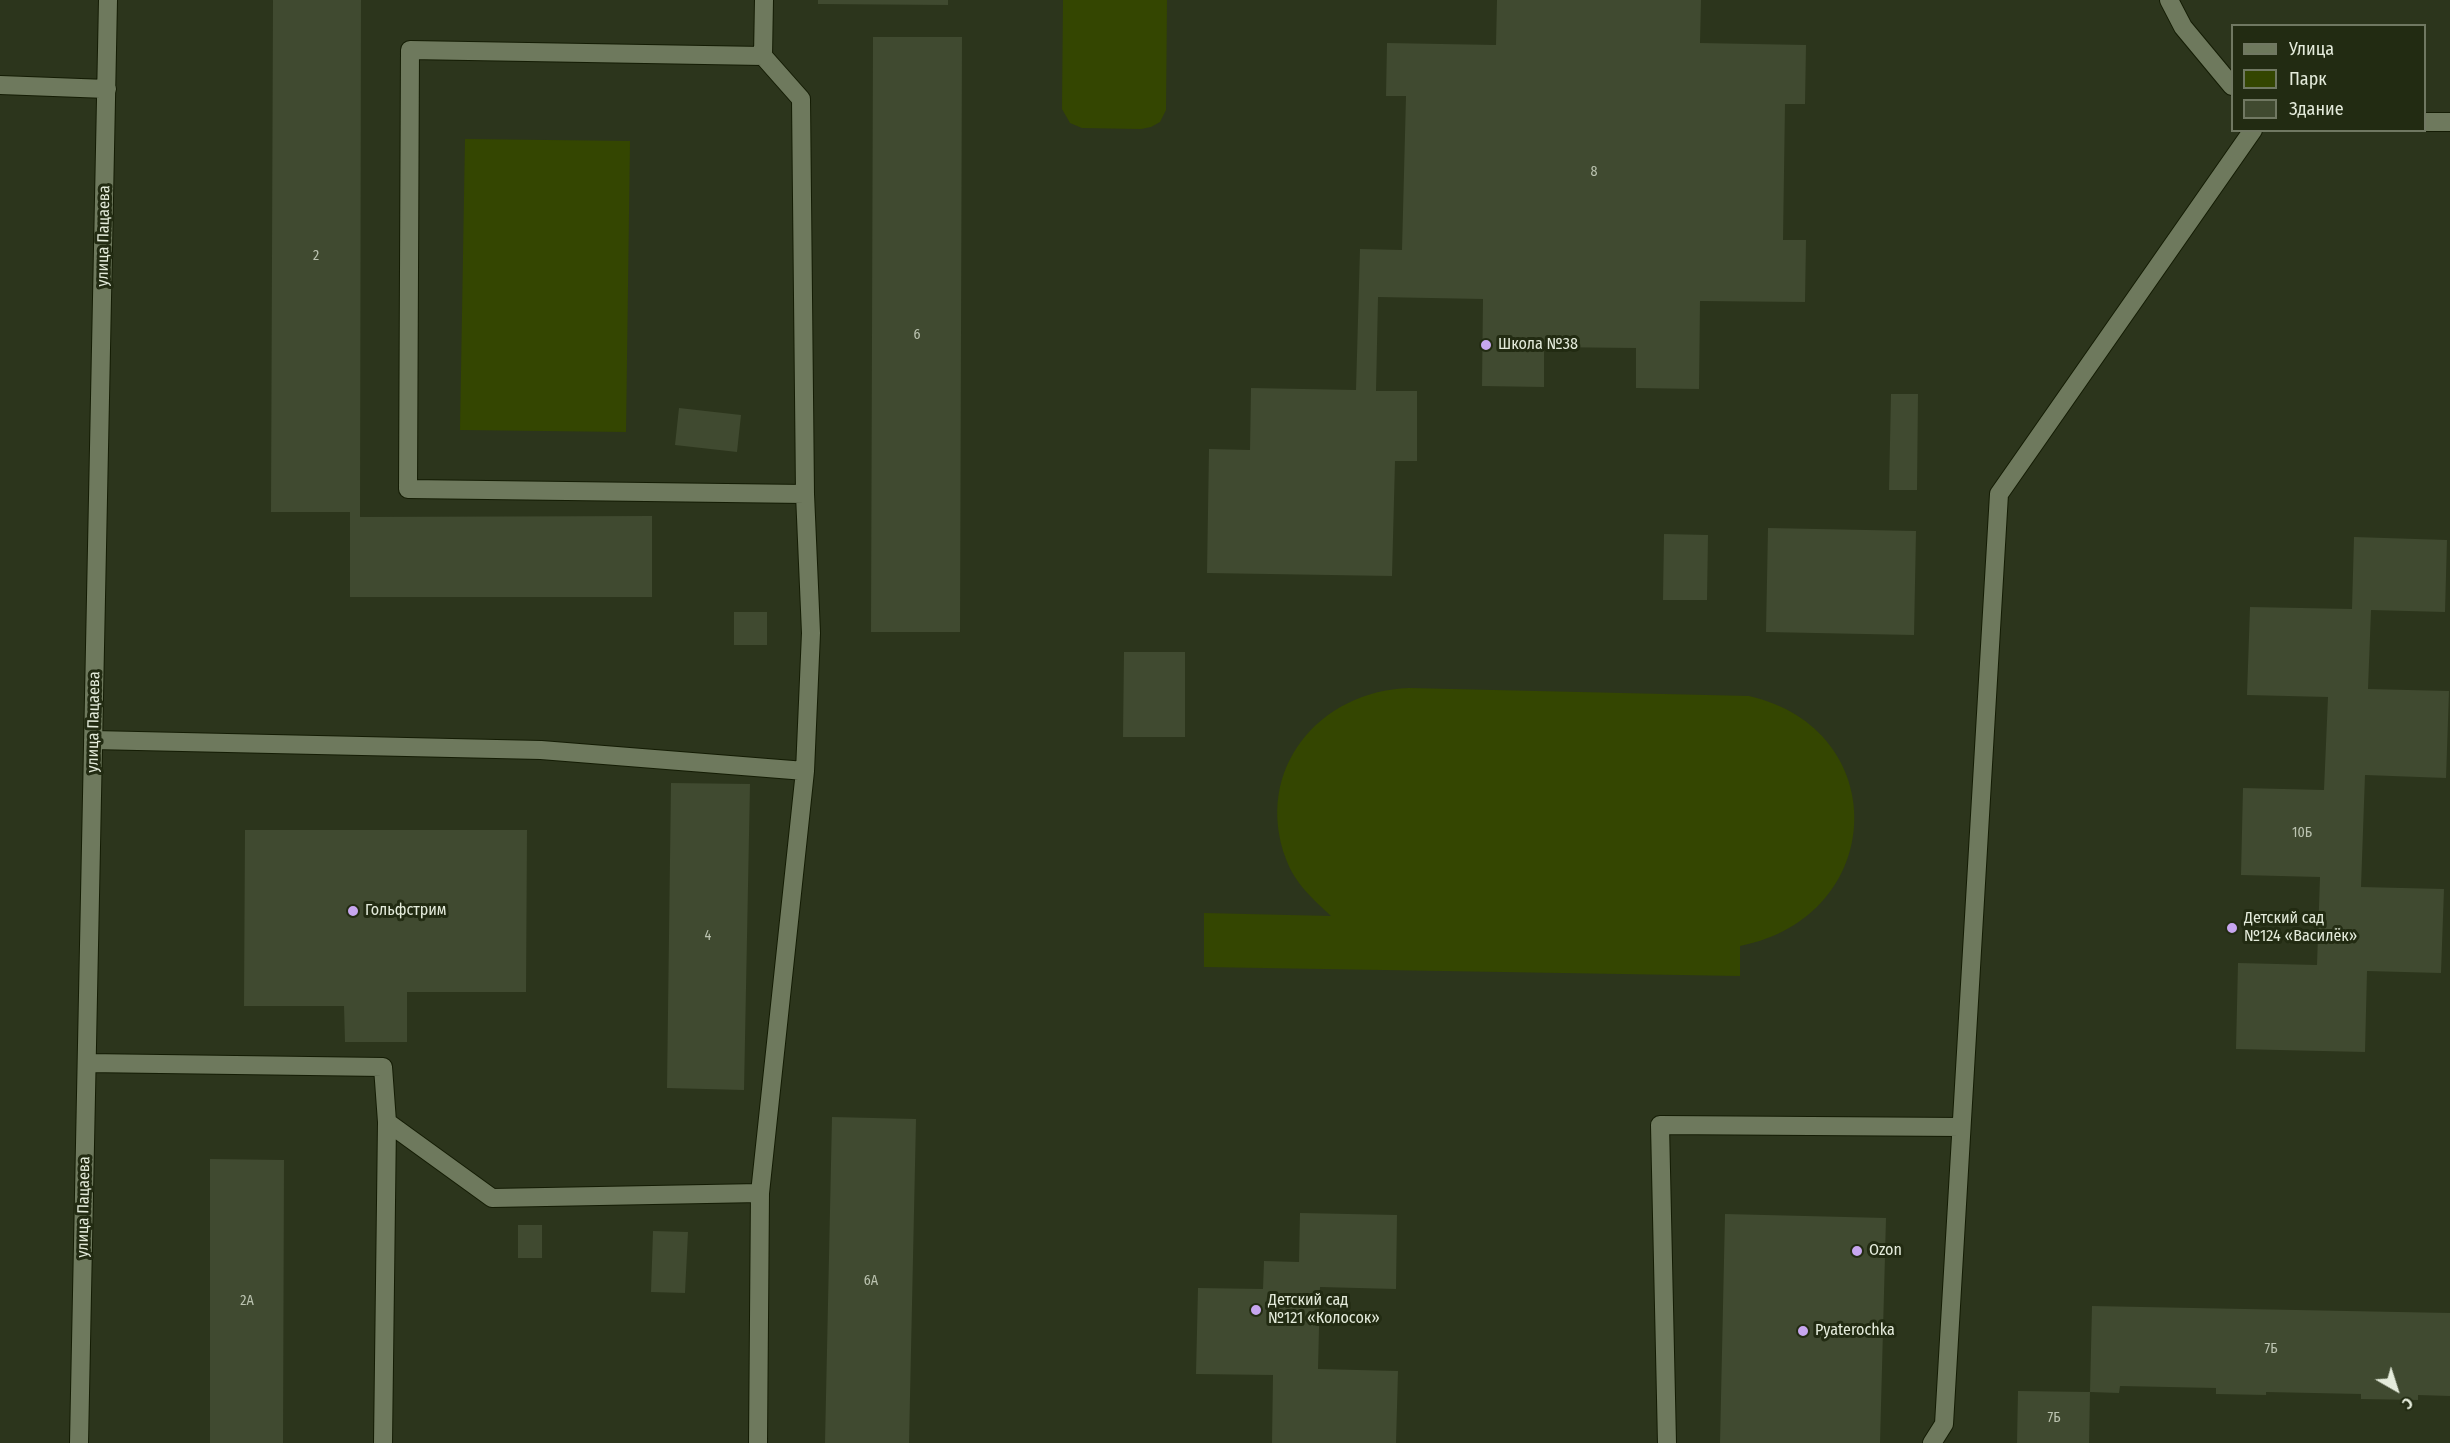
<!DOCTYPE html>
<meta charset="utf-8">
<style>
body{margin:0}
#map{position:relative;width:2450px;height:1443px;overflow:hidden;background:#2c351c;font-family:"Fira Sans Condensed",sans-serif}
canvas{display:block}
.legend{position:absolute;left:2231px;top:24px;width:195px;height:108px;box-sizing:border-box;background:#222b12;border:2px solid #707862;margin:0;padding:8px 10px;list-style:none;font-size:18px;color:#e4ebdb}
.legend li{display:flex;align-items:center;gap:12px;height:30px}
.legend b{width:30px;border:2px solid #707862}
.north{position:absolute;left:2366px;top:1359px;width:60px;height:60px;-webkit-text-stroke:4px #222b12;paint-order:stroke;rotate:141deg;font-size:16px;font-weight:700;line-height:24px;text-align:center;color:#e4ebdb}
.north::after{content:'';display:block;margin:auto;width:21px;height:27px;background:#e4ebdb;clip-path:polygon(50% 0,100% 100%,50% 72%,0 100%)}
</style>
<div id="map">
<canvas width="2450" height="1443"></canvas>
<ul class="legend">
<li><b style="height:8px;background:#6e795d"></b>Улица</li>
<li><b style="height:16px;background:#344601"></b>Парк</li>
<li><b style="height:16px;background:#404a30"></b>Здание</li>
</ul>
<div class="north">С</div>
</div>
<script>
const c = document.querySelector('canvas').getContext('2d');
c.lineJoin = 'round';
function fill(path, color) {
  c.fillStyle = color;
  c.fill(path, 'evenodd');
}
function stroke(path, color, width, dash) {
  c.strokeStyle = color;
  c.lineWidth = width;
  c.lineCap = dash ? 'butt' : 'round';
  c.setLineDash(dash || []);
  c.stroke(path);
}
function write(font, color, halo, rows, align = 'center') {
  c.font = font + ' "Fira Sans Condensed",sans-serif';
  c.lineWidth = 6;
  c.setLineDash([]);
  c.textBaseline = 'middle';
  c.strokeStyle = halo;
  c.fillStyle = color;
  for (const [text, x, y, turn = 0] of rows) {
    c.save();
    c.translate(x, y);
    c.rotate((+turn || 0) * Math.PI / 180);
    c.textAlign = isNaN(turn) ? turn : align;
    if (halo) c.strokeText(text, 0, 0);
    c.fillText(text, 0, 0);
    c.restore();
  }
}
fill(new Path2D(`
 M 1063,0 L 1167,0 L 1166,110 L 1160,122 L 1151,127 L 1141,129 L 1082,128 L 1070,123 L 1062,109 Z
 M 465,139 L 630,141 L 626,432 L 460,430 Z
 M 1409,688 L 1749,696 C 1894,729 1888,917 1740,946 L 1740,976 L 1204,967 L 1204,913 L 1331,916 C 1313,899 1295,884 1286,859 C 1253,770 1319,691 1409,688 Z`), '#344601');
fill(new Path2D(`
 M 273,0 L 361,0 L 360,517 L 652,516 L 652,597 L 350,597 L 350,512 L 271,512 Z
 M 818,0 L 948,0 L 948,5 L 818,4 Z
 M 1497,0 L 1701,0 L 1700,43 L 1806,45 L 1805,104 L 1785,104 L 1783,240 L 1806,240 L 1805,302 L 1700,301 L 1699,389 L 1636,388 L 1636,348 L 1544,347 L 1544,387 L 1482,386 L 1483,299 L 1378,297 L 1376,391 L 1417,391 L 1417,461 L 1395,461 L 1392,576 L 1207,573 L 1209,449 L 1250,450 L 1251,388 L 1356,390 L 1360,249 L 1402,250 L 1406,96 L 1386,96 L 1387,43 L 1496,45 Z
 M 873,37 L 962,37 L 960,632 L 871,632 Z
 M 1891,394 L 1918,394 L 1917,490 L 1889,490 Z
 M 679,408 L 741,415 L 737,452 L 675,445 Z
 M 1768,528 L 1916,531 L 1914,635 L 1766,632 Z
 M 1664,534 L 1708,535 L 1707,600 L 1663,600 Z
 M 2354,537 L 2447,540 L 2445,612 L 2371,610 L 2368,689 L 2449,691 L 2446,778 L 2365,775 L 2361,887 L 2444,889 L 2441,973 L 2367,971 L 2365,1052 L 2236,1049 L 2238,963 L 2317,965 L 2320,877 L 2241,875 L 2243,788 L 2324,790 L 2328,697 L 2247,695 L 2250,607 L 2352,609 Z
 M 734,612 L 767,612 L 767,645 L 734,645 Z
 M 1124,652 L 1185,652 L 1185,737 L 1123,737 Z
 M 671,783 L 750,784 L 744,1090 L 667,1088 Z
 M 245,830 L 527,830 L 526,992 L 407,992 L 407,1042 L 345,1042 L 344,1006 L 244,1006 Z
 M 832,1117 L 916,1119 L 909,1443 L 825,1443 Z
 M 210,1159 L 284,1160 L 283,1443 L 210,1443 Z
 M 1300,1213 L 1397,1215 L 1396,1289 L 1320,1287 L 1318,1369 L 1398,1371 L 1396,1443 L 1272,1443 L 1273,1375 L 1196,1374 L 1198,1288 L 1263,1289 L 1264,1261 L 1299,1262 Z
 M 1725,1214 L 1886,1218 L 1880,1443 L 1720,1443 Z
 M 518,1225 L 542,1225 L 542,1258 L 518,1258 Z
 M 653,1231 L 688,1232 L 685,1293 L 651,1292 Z
 M 2092,1306 L 2450,1313 L 2450,1396 L 2418,1395 L 2418,1400 L 2361,1399 L 2361,1394 L 2266,1392 L 2266,1395 L 2216,1394 L 2216,1388 L 2120,1386 L 2119,1393 L 2090,1392 Z
 M 2018,1391 L 2090,1392 L 2089,1443 L 2017,1443 Z`), '#404a30');
const minor = new Path2D(`
 M 2169,0 L 2183,27 L 2232,86
 M 763,56 L 410,50 L 408,489 L 805,494
 M 0,85 L 107,89
 M 2424,122 L 2450,122
 M 93,740 L 541,750 L 805,771
 M 87,1063 L 383,1067 L 387,1122 L 383,1443
 M 387,1122 L 492,1198 L 760,1193
 M 79,1443 L 108,0
 M 758,1443 L 760,1193 L 805,771 L 811,633 L 805,494 L 801,99 L 763,56 L 764,0
 M 1667,1443 L 1660,1125 L 1961,1127
 M 1932,1443 L 1944,1424 L 1999,494 L 2253,130`);
stroke(minor, '#141c04', 20);
stroke(minor, '#6e795d', 18);
for (const [x, y, r, color] of [
 [1486,345,6,"#c7a6ef"],
 [353,911,6,"#c7a6ef"],
 [2232,928,6,"#c7a6ef"],
 [1857,1251,6,"#c7a6ef"],
 [1256,1310,6,"#c7a6ef"],
 [1803,1331,6,"#c7a6ef"]
]) {
  const dot = new Path2D();
  dot.arc(x, y, r, 0, 2 * Math.PI);
  c.fillStyle = color;
  c.fill(dot);
  stroke(dot, '#222b12', 2);
}
write('14px', '#bbc3b0', null, [
 ["8",1594,172],
 ["2",316,256],
 ["6",917,335],
 ["10Б",2302,833],
 ["4",708,936],
 ["6А",871,1281],
 ["2А",247,1301],
 ["7Б",2271,1349],
 ["7Б",2054,1418]
]);
write('16px', '#e4ebdb', '#222b12', [
 ["улица Пацаева",104,236,-89],
 ["улица Пацаева",94,722,-89],
 ["улица Пацаева",84,1207,-89]
]);
write('16px', '#e4ebdb', '#222b12', [
 ["Школа №38",1498,345],
 ["Гольфстрим",365,911],
 ["Детский сад",2244,919],
 ["№124 «Василёк»",2244,937],
 ["Ozon",1869,1251],
 ["Детский сад",1268,1301],
 ["№121 «Колосок»",1268,1319],
 ["Pyaterochka",1815,1331]
], 'left');
</script>
